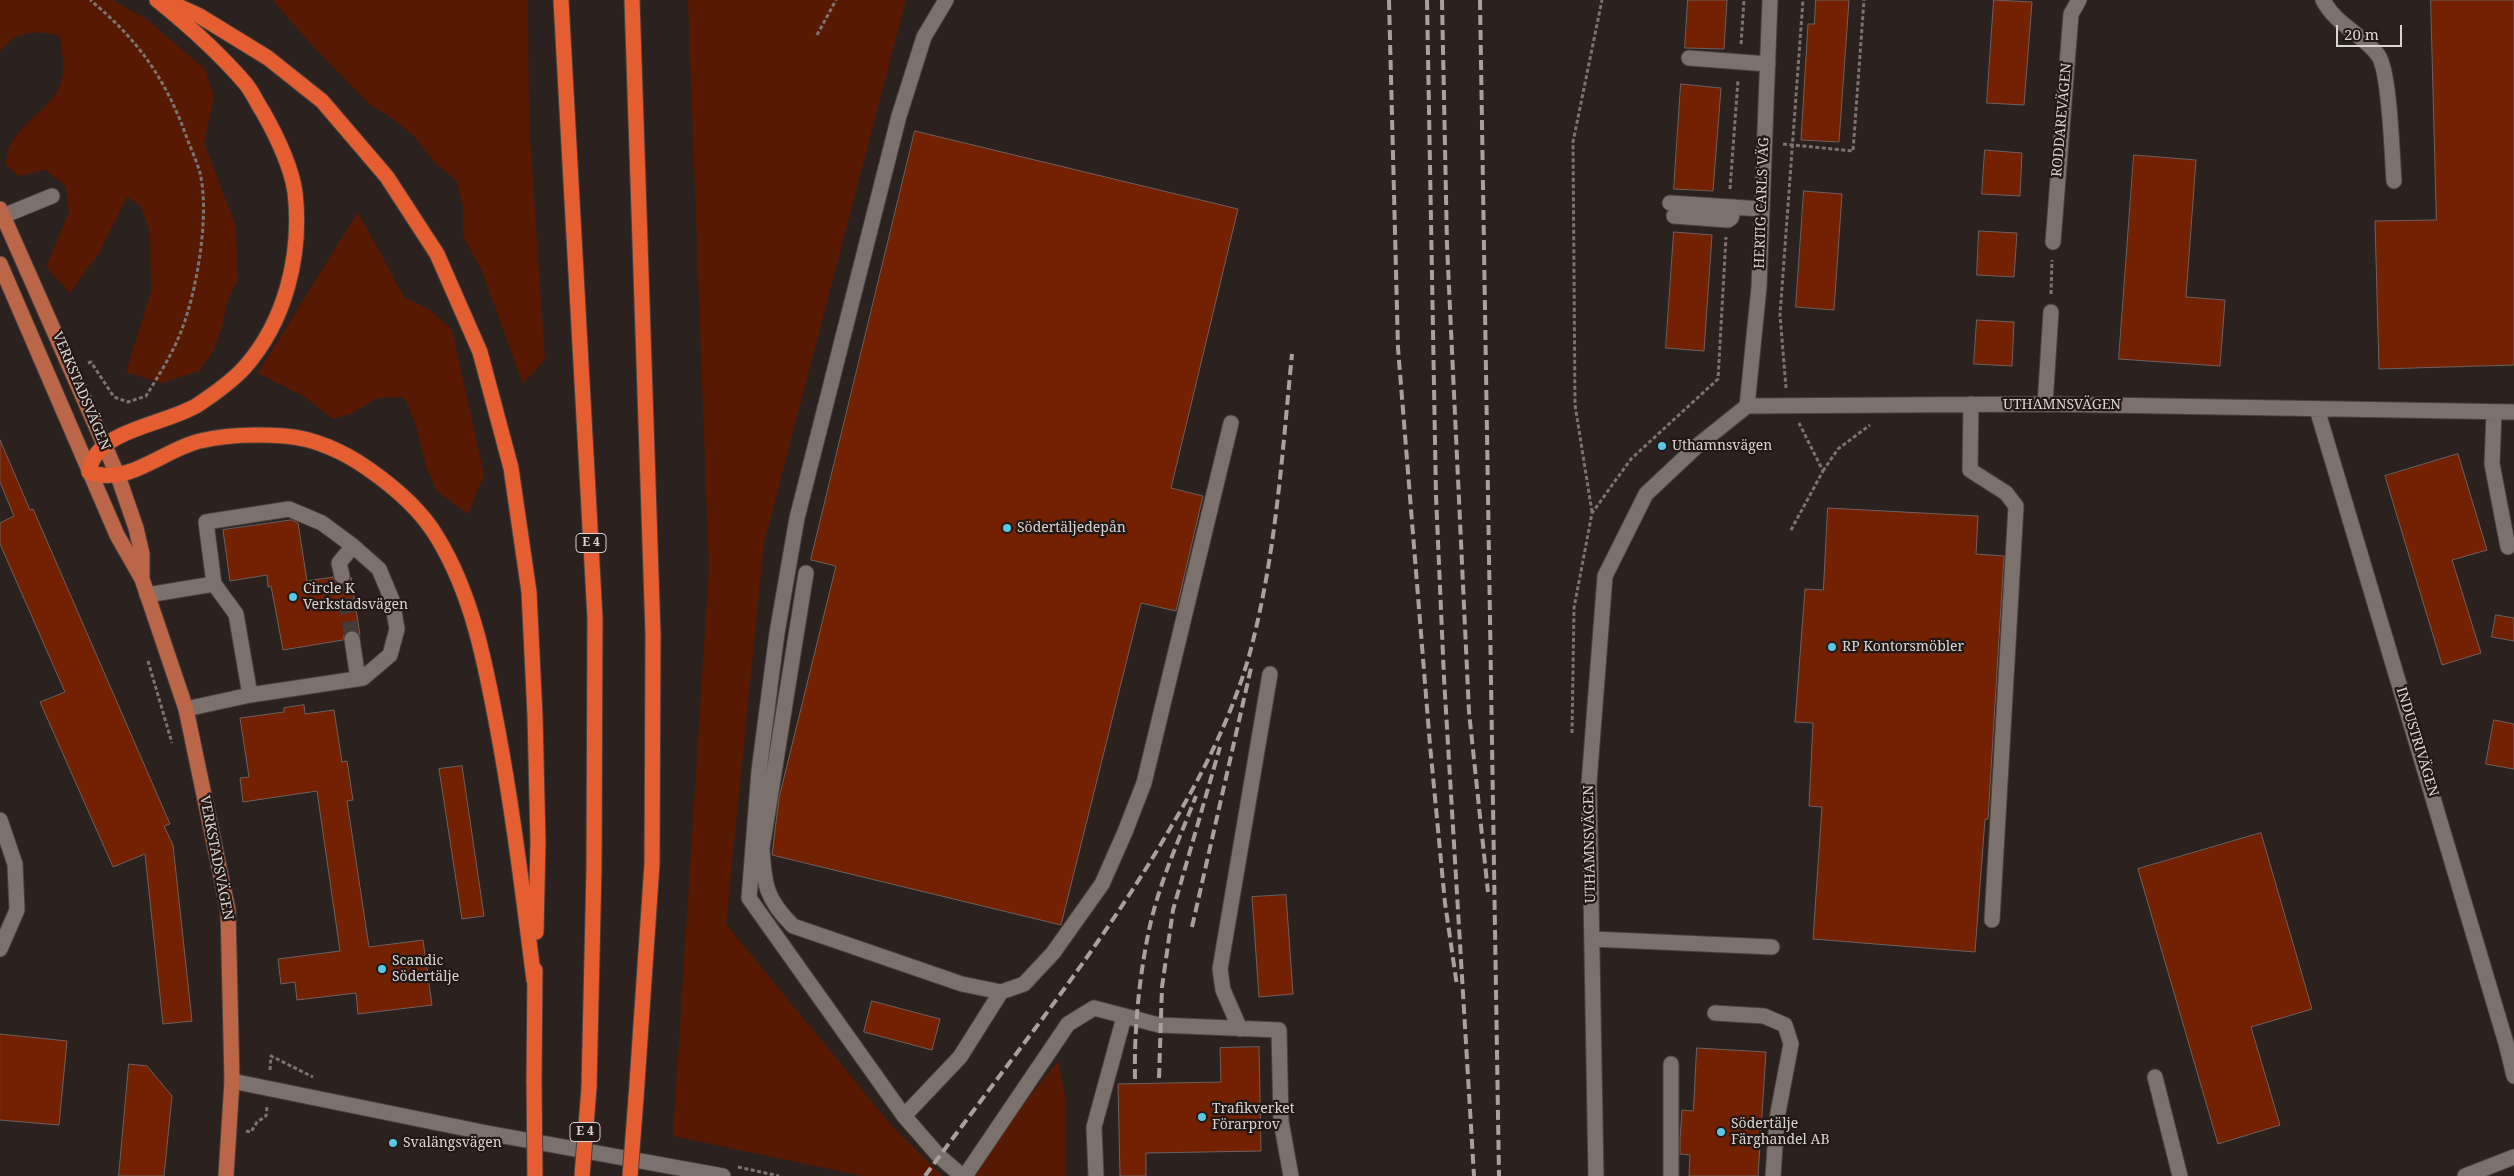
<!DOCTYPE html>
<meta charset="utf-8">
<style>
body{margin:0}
#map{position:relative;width:2514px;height:1176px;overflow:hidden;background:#2b211e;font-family:"Noto Serif",serif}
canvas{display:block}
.scale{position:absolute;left:2336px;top:25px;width:66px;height:22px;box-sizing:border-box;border:2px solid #dbd5d2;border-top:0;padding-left:6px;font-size:15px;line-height:18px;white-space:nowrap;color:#dbd5d2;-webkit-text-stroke:4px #221815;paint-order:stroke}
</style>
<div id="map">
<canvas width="2514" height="1176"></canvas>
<div class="scale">20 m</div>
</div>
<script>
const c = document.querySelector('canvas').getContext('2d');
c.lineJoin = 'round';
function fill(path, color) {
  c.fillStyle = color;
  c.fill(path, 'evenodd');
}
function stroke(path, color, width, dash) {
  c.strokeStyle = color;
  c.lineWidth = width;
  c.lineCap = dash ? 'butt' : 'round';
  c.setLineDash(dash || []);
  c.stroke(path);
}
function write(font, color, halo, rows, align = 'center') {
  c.font = font + ' "Noto Serif",serif';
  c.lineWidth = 4.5;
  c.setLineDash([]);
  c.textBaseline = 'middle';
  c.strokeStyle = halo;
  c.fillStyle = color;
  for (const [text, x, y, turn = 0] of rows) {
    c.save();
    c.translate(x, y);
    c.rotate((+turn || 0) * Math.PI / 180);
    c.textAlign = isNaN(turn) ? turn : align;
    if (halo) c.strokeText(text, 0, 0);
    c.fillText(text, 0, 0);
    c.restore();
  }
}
fill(new Path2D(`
 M 0,0 L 112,0 L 146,19 L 205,69 L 214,96 L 204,143 L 236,227 L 238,279 L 227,302 L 222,328 L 212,353 L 199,371 L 161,383 L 126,372 L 151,292 L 150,232 L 141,206 L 127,197 L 99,253 L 70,293 L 46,267 L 69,212 L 66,186 L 45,170 L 19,176 L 6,165 C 6,130 42,117 58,90 C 67,76 62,52 60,36 C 35,30 16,30 0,52 Z
 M 273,0 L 528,0 L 529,123 L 545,359 L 523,384 L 482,271 L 463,236 L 463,206 L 457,181 L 435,163 L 415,137 L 392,118 L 369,104 L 310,43 Z
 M 688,0 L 906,0 L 764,543 L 726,924 L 892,1126 L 942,1176 L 863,1176 L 673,1136 L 709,568 Z
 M 358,212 L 404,297 L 429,309 L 452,330 L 484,475 L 468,514 L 437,491 L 426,466 L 415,422 L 404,397 L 377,398 L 353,413 L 333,419 L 305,397 L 258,373 Z
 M 1058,1061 L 1066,1101 L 1065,1176 L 966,1176 Z`), '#581903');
const building = new Path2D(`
 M 1688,0 L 1727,0 L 1724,49 L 1685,48 Z
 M 1816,0 L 1849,0 L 1839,142 L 1801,140 L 1808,24 L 1814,24 Z
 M 1994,0 L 2032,2 L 2024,105 L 1987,103 Z
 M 2431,0 L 2514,0 L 2514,365 L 2379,369 L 2375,221 L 2436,220 Z
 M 1681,84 L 1721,88 L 1713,191 L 1674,189 Z
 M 915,131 L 1238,209 L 1171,488 L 1203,496 L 1176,611 L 1141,603 L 1061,925 L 772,855 L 779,798 L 836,566 L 811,560 Z
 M 1985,150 L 2022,153 L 2020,196 L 1982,194 Z
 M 2134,155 L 2196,160 L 2186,297 L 2225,300 L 2220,366 L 2119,359 Z
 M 1804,191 L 1842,194 L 1834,310 L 1796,307 Z
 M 1979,231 L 2017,233 L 2014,277 L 1977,275 Z
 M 1674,232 L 1712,235 L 1704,351 L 1666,348 Z
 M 1977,320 L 2014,322 L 2012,366 L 1974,364 Z
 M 0,440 L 30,510 L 33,509 L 170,824 L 164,826 L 173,845 L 192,1021 L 163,1024 L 145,854 L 113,867 L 40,702 L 65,692 L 0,544 L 0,523 L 14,516 L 0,482 Z
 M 2458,454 L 2487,550 L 2452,560 L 2481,653 L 2442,665 L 2385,476 Z
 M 1828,508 L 1978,516 L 1976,554 L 2004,556 L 1988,819 L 1985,819 L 1975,952 L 1813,939 L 1822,807 L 1809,806 L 1813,723 L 1795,722 L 1805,589 L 1823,590 Z
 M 292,520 L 298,523 L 307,581 L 333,577 L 336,583 L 344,585 L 349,582 L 351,577 L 360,635 L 356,631 L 350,630 L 344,635 L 343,640 L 283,650 L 271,586 L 268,587 L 267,575 L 230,581 L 223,530 Z
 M 2496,615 L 2514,618 L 2514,641 L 2492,637 Z
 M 304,705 L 305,714 L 334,710 L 342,762 L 347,761 L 353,800 L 347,801 L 369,947 L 423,940 L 432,1005 L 358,1014 L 356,993 L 297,1000 L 295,982 L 281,984 L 278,959 L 340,951 L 317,791 L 243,802 L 240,778 L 249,777 L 240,718 L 284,712 L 284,708 Z
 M 2494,720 L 2514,724 L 2514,769 L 2486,764 Z
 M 462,766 L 484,916 L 462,919 L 439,769 Z
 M 2261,833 L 2312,1009 L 2251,1027 L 2280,1125 L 2218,1144 L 2138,869 Z
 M 1286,895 L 1293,994 L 1259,997 L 1252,897 Z
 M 872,1001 L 940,1019 L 932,1050 L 864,1032 Z
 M 0,1034 L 67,1041 L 59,1125 L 0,1120 Z
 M 1259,1047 L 1261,1151 L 1146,1153 L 1146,1176 L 1120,1176 L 1118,1084 L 1221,1082 L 1220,1048 Z
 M 1697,1048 L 1766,1052 L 1758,1176 L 1689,1176 L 1690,1155 L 1680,1154 L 1680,1140 L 1682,1110 L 1693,1111 Z
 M 129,1064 L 147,1066 L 172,1096 L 164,1176 L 119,1176 Z`);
fill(building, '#732101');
stroke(building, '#6d615e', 1);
stroke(new Path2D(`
 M 342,576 L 352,639`), '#453c39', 15, [15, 8]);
const minor = new Path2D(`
 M 946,0 L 924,37 L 899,116 L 797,518 L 777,633 L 759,771 L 749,898 L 904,1116 L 939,1156 L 962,1176
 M 2323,0 C 2335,24 2362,34 2378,55 C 2390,71 2392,157 2394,181
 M 1689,58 L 1768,64
 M 1670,203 L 1762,209
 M 3,216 L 52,196
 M 1674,216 L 1728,220 L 1731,218 L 1734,207
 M 2053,242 L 2071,14 L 2079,0
 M 1971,404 L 1970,470 L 2006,493 L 2016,506 L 1992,920
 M 2045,404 L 2051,312
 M 1747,406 L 1759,287 L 1770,0
 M 2317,409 L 2506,1043 L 2514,1076
 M 2494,412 L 2492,464 L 2508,547
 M 806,573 L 762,848 C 764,885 766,899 793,926 L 962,984 L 1001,992 L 1024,984 L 1053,953 L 1102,884 L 1125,832 L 1144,783 L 1231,423
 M 342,576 L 339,563 L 353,546
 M 214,584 L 206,522 L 289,509 L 322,523 L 353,546 L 379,569 L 392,600 L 397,629 L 390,655 L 363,678 L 250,695
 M 147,595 L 214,584 L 236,614 L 250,695 L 186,709
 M 352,639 L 358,679
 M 0,820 L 15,864 L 17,910 L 0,949
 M 1592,939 L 1772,947
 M 1715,1013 L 1764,1016 L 1785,1025 L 1791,1044 L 1777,1118 L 1773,1176
 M 1240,1029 L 1223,990 L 1220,969 L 1270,674
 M 2155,1077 L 2180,1176
 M 232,1081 L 487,1133 L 723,1176
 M 904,1116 L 960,1057 L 1001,992
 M 965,1176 L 1068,1024 L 1094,1008 L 1159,1025 L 1279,1030 L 1281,1121 L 1291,1176
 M 1096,1176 L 1094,1127 L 1124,1017
 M 1596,1176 L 1589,783 L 1605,576 L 1646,494 L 1697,446 L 1747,406 L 2045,404 L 2514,412
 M 1671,1176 L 1671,1064
 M 2465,1176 L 2514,1157`);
const major = new Path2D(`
 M 0,209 L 118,476 L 136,528 L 142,554 L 142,579 L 186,709 L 228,910 L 232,1081 L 226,1176
 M 0,264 L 117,535 L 142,579`);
const highway = new Path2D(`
 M 157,0 C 188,25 219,53 245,83 C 252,91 257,103 263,112 C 276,135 291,166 295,192 C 302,254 286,321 244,368 C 232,381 214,394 199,404 C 168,425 95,428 89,472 C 128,487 164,449 200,441 C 229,434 256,434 285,436 C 314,438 344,452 367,468 C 393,486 421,510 437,537 C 472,594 485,662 497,726 C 513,810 523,895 534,980
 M 561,0 L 595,618 L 594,868 L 589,1088
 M 632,0 L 653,634 L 652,864 L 636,1098
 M 169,2 L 198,15 L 268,58 L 322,101 L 387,177 L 437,254 L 480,352 L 511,468 L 529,592 L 535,716 L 538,842 L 536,932
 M 534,1081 L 535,970`);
stroke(minor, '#47403d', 17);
stroke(major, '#47403d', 17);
stroke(highway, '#47403d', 17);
stroke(new Path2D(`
 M 817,35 L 836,0
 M 1741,44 L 1744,0
 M 1783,144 L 1853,151 L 1864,0
 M 1730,189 L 1738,80
 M 2051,294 L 2052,260
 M 88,363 L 91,362 L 114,397 L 128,402 L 146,396 C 159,375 173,353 182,329 C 197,290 210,214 200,173 C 197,162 192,151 188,141 C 167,81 139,40 90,0
 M 1786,388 L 1780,315 L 1803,0
 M 1823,471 L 1838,449 L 1870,425
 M 1592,512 L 1575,405 L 1573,142 L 1602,0
 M 1791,530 L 1823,471 L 1799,423
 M 148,661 L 172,743
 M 1572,733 L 1574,608 L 1592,513 L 1631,459 L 1718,379 L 1726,237
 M 270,1070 L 271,1056 L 313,1077
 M 246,1131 L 251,1132 L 257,1122 L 266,1116 L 267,1107
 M 738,1167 L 779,1176`), '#7c7471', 3, [4, 2.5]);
stroke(minor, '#7d716d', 15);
stroke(major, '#bb6649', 15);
stroke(highway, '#e55e31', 15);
stroke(new Path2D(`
 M 1389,0 L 1398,348 L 1430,745 L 1445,903 L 1457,986
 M 1427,0 L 1436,496 L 1444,678 L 1474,1176
 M 1442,0 L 1447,245 L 1469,712 L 1488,892
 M 1480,0 L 1499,1176
 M 1192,927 L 1251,668
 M 1159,1078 L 1162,987 L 1173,910 L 1220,747
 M 1135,1079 C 1134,1030 1139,978 1149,930 C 1159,883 1179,840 1196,796
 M 925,1176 C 1008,1062 1097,954 1168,832 C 1201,777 1231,719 1249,656 C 1276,557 1282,455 1292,354`), '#a8a19e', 4, [10, 5]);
const highwayBridge = new Path2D(`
 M 534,1081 L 535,1176
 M 582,1176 L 589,1088
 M 630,1176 L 636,1098`);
stroke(highwayBridge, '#47403d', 17, []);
stroke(highwayBridge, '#e55e31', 15);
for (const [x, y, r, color] of [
 [1662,446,5,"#5ac8e5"],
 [1007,528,5,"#5ac8e5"],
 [293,597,5,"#5ac8e5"],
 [1832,647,5,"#5ac8e5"],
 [382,969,5,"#5ac8e5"],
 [1202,1117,5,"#5ac8e5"],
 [1721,1132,5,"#5ac8e5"],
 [393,1143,5,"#5ac8e5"]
]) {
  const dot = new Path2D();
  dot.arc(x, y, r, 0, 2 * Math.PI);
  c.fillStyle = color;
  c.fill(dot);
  stroke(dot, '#221815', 2);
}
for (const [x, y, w] of [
 [591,543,30],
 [585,1132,30]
]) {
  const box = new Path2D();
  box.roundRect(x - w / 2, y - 9.5, w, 19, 4);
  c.fillStyle = '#221815';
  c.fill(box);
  stroke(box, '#dbd5d2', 1);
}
write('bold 12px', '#dbd5d2', null, [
 ["E 4",591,543],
 ["E 4",585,1132]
]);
write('14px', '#dbd5d2', '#221815', [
 ["RODDAREVÄGEN",2062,120,-85],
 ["HERTIG CARLS VÄG",1762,203,-88],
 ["VERKSTADSVÄGEN",81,391,67],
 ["UTHAMNSVÄGEN",2062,405],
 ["INDUSTRIVÄGEN",2417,742,73],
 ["UTHAMNSVÄGEN",1590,844,-91],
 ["VERKSTADSVÄGEN",216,858,79]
]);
write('14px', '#dbd5d2', '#221815', [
 ["Uthamnsvägen",1672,446],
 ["Södertäljedepån",1017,528],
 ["Circle K",303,589],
 ["Verkstadsvägen",303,605],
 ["RP Kontorsmöbler",1842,647],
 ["Scandic",392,961],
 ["Södertälje",392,977],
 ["Trafikverket",1212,1109],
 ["Förarprov",1212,1125],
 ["Södertälje",1731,1124],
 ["Färghandel AB",1731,1140],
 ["Svalängsvägen",403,1143]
], 'left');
</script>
